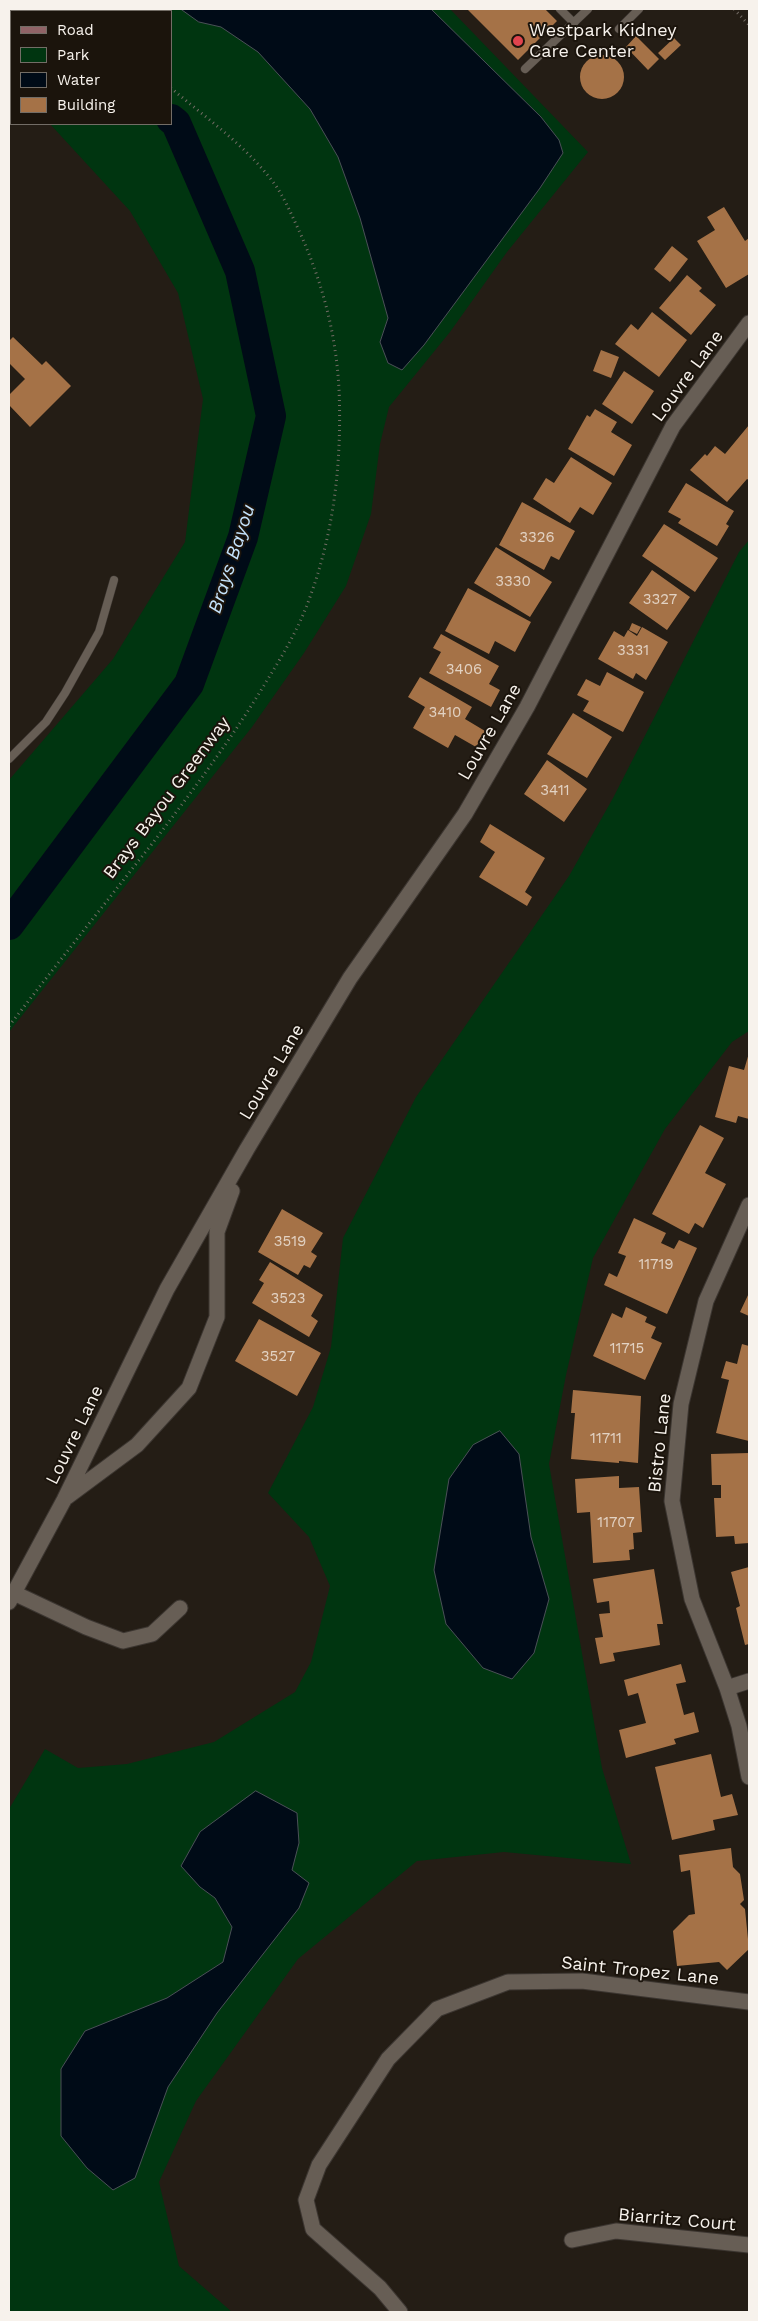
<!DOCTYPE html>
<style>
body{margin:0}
#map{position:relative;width:758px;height:2321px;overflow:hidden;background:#241d15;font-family:"Work Sans",sans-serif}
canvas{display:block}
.frame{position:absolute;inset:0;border:10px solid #f7f2ec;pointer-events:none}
.legend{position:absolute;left:10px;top:10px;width:162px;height:115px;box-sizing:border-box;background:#1b140c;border:1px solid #736d66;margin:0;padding:6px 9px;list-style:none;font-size:15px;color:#f7f2ec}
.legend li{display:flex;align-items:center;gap:10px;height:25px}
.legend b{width:25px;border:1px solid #736d66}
</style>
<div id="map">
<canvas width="758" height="2321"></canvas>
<div class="frame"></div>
<ul class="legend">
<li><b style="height:6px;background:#906366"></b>Road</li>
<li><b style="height:14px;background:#003510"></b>Park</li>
<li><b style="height:14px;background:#000b17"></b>Water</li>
<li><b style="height:14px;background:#a57247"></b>Building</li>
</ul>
</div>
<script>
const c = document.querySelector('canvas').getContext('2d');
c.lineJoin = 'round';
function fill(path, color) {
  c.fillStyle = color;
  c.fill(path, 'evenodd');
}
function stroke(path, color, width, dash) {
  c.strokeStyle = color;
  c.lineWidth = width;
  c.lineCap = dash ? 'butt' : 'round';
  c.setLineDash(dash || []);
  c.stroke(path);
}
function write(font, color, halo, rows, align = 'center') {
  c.font = font + ' "Work Sans",sans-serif';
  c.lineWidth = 4;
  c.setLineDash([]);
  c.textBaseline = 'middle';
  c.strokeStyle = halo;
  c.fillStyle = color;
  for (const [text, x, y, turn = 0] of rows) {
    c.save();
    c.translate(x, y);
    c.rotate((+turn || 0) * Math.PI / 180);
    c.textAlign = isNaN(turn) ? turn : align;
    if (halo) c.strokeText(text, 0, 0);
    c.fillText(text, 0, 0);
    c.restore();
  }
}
fill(new Path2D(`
 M 9,9 L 450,9 L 588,152 L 507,252 L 450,332 L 389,407 L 380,444 L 371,514 L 346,586 L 304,653 L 252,727 L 9,1032 L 9,780 L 113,659 L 185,542 L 203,399 L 178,293 L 130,211 L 50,124 L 171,124 L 171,11 L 11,11 L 11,103 L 9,101 Z
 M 749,540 L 749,1031 L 732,1042 L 665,1129 L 593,1258 L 566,1375 L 549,1464 L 602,1768 L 631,1864 L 504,1852 L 417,1861 L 298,1959 L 196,2101 L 159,2182 L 179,2266 L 232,2312 L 9,2312 L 9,1809 L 45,1749 L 78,1768 L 127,1764 L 214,1742 L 295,1692 L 311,1662 L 330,1586 L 309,1537 L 268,1493 L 313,1407 L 331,1347 L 343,1238 L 416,1097 L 569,876 L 613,798 L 739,552 Z`), '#003510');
const water = new Path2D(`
 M 181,9 L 431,9 L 541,117 L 559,140 L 563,153 L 540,188 L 424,345 L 402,370 L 388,363 L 380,342 L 388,318 L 360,218 L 338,157 L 310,109 L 258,52 L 221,27 L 199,22 Z
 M 500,1431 L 519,1454 L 531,1537 L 549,1599 L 534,1653 L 512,1679 L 483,1668 L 446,1624 L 434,1570 L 449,1479 L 473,1445 Z
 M 256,1791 L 297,1813 L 299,1843 L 292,1870 L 309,1883 L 299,1908 L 217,2013 L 168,2087 L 135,2178 L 113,2190 L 87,2168 L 61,2136 L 61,2069 L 85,2031 L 167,1998 L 223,1962 L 232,1927 L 215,1898 L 200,1887 L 181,1866 L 200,1832 Z`);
fill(water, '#000b17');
stroke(water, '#4a5057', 1);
stroke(new Path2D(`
 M 9,925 L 189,684 L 243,537 L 271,416 L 240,271 L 176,123 L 171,119`), '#000b17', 30);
fill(new Path2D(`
 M 467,9 L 545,9 L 557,21 L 518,60 Z
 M 636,36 L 659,59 L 648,70 L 626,47 Z
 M 674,38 L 681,45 L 665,60 L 658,53 Z
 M580 77a22 22 0 1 1 44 0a22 22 0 1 1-44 0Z
 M 724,207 L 745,241 L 749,238 L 749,274 L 726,288 L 697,241 L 715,230 L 707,217 Z
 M 672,246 L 688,259 L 670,282 L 654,269 Z
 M 687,275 L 702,288 L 699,291 L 716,305 L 691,335 L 659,308 Z
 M 652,312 L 687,340 L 659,377 L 615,344 L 631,324 L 638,330 Z
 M 13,337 L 42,365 L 46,361 L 71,386 L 30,427 L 9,405 L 9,395 L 25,379 L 9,363 L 9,341 Z
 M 601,350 L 619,357 L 611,378 L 593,371 Z
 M 624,371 L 654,391 L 632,424 L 602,404 Z
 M 595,409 L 617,422 L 611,432 L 632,445 L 614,476 L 568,449 L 587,415 L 590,417 Z
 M 749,425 L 749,480 L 747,479 L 727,502 L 690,470 L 705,454 L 707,456 L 715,446 L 725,454 Z
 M 571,457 L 612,483 L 593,515 L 580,507 L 570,523 L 533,499 L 546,478 L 554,483 Z
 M 686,483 L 734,511 L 726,524 L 729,526 L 717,546 L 678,523 L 681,519 L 668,512 Z
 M 522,502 L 575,531 L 559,560 L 551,556 L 544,570 L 499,545 Z
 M 664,524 L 718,558 L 695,592 L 642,556 Z
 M 496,547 L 552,582 L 530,617 L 474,583 Z
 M 652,570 L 690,597 L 667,630 L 629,603 Z
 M 468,588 L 531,622 L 515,652 L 495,641 L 489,654 L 445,631 Z
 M 632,623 L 641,627 L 637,634 L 629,630 Z
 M 642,627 L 668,642 L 646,680 L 636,673 L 633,679 L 598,659 L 614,631 L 624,637 L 628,630 L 637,636 Z
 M 441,634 L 499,666 L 489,684 L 500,690 L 491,707 L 429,673 L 441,652 L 433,648 Z
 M 607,672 L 644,692 L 623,732 L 583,711 L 589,701 L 577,695 L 586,679 L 600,686 Z
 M 420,677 L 472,707 L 465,719 L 485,731 L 476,747 L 455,735 L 448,748 L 413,728 L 425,707 L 408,697 Z
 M 573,713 L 612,737 L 587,778 L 547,754 Z
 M 547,760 L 587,789 L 564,822 L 524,794 Z
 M 490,824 L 545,858 L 525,892 L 532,897 L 527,906 L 479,877 L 495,852 L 480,842 Z
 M 749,1053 L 749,1119 L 738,1116 L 736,1123 L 715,1117 L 729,1066 L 744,1070 Z
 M 700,1125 L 724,1138 L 705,1173 L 726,1184 L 703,1228 L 695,1223 L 689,1234 L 652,1214 Z
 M 282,1209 L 323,1233 L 311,1252 L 317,1256 L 310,1268 L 304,1265 L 298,1275 L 258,1252 Z
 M 634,1218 L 666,1233 L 661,1243 L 674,1249 L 679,1240 L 697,1248 L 667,1314 L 604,1285 L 609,1273 L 617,1277 L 626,1256 L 618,1253 Z
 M 270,1262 L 323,1295 L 311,1316 L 318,1321 L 309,1337 L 252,1303 L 264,1283 L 259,1280 Z
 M 749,1293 L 749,1316 L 740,1312 Z
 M 626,1307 L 647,1317 L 645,1322 L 656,1327 L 651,1338 L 662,1343 L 645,1380 L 593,1356 L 612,1313 L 622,1318 Z
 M 259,1319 L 321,1353 L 297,1396 L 235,1361 Z
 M 742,1344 L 749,1346 L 749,1441 L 716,1433 L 729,1380 L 721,1378 L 726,1361 L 737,1364 Z
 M 573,1390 L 641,1396 L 638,1463 L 619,1461 L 619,1463 L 571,1459 L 575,1413 L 571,1413 Z
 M 749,1453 L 749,1543 L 735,1544 L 734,1536 L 716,1537 L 714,1498 L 721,1498 L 721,1485 L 712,1485 L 711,1454 Z
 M 619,1476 L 619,1488 L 639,1487 L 642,1532 L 633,1533 L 634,1549 L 629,1550 L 630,1560 L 593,1563 L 590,1512 L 577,1513 L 575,1479 Z
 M 749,1567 L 749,1644 L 745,1645 L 736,1608 L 740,1606 L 731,1572 Z
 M 654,1569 L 663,1624 L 657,1624 L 660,1645 L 613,1653 L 615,1661 L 600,1664 L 595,1638 L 603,1637 L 599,1614 L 610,1613 L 609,1601 L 597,1603 L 593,1579 Z
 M 681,1664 L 686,1682 L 676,1684 L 684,1715 L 694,1712 L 699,1732 L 674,1739 L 676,1744 L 626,1758 L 619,1730 L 646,1723 L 638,1693 L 628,1696 L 624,1680 Z
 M 711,1754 L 721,1797 L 732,1794 L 738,1815 L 713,1820 L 715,1830 L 672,1840 L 655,1767 Z
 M 731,1848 L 733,1867 L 740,1874 L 744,1900 L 740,1904 L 745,1909 L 749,1949 L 727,1970 L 719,1962 L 677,1966 L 673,1931 L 689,1915 L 695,1914 L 690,1870 L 681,1872 L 679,1855 Z`), '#a57247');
const service = new Path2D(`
 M 560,9 L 574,23
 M 619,29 L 639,9
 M 525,69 L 588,9
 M 9,759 L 46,722 L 65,693 L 99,632 L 114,580`);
const minor = new Path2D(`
 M 749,1205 L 706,1301 L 681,1404 L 672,1501 L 692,1599 L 727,1688 L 739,1726 L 749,1777
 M 67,1497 L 137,1445 L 189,1388 L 217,1317 L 217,1232 L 232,1191
 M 14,1593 L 86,1627 L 123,1641 L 152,1634 L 180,1608
 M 9,1602 L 64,1500 L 167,1289 L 247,1149 L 350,978 L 465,814 L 527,707 L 673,426 L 749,323
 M 727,1688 L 749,1681
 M 572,2240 L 616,2231 L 749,2245
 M 400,2312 L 380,2288 L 313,2229 L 306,2200 L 319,2165 L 388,2059 L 437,2009 L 508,1982 L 582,1981 L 749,2002`);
const secondary = new Path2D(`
 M 51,11 L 53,9
 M 9,54 L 11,51`);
stroke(service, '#3c3631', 9);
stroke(minor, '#3c3631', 17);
stroke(secondary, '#3c3631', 23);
stroke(new Path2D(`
 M 83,9 L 86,11
 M 734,9 L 749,25
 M 9,1026 C 57,964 106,902 155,840 C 193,790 230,741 263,687 C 279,661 296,634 307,605 C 334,535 342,463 339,389 C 336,334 323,285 301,235 C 293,218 286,201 276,186 C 248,147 207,119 171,88`), '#736c65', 3, [1, 4]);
stroke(service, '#675e55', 8);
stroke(minor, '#675e55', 15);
stroke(secondary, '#906366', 21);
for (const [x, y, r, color] of [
 [518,41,6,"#e0444e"]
]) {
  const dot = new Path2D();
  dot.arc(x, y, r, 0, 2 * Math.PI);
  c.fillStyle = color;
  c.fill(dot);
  stroke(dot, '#1b140c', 2);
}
write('15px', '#e2d2c3', null, [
 ["3326",537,538],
 ["3330",513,582],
 ["3327",660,600],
 ["3331",633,651],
 ["3406",464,670],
 ["3410",445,713],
 ["3411",555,791],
 ["3519",290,1242],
 ["11719",656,1265],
 ["3523",288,1299],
 ["11715",627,1349],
 ["3527",278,1357],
 ["11711",606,1439],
 ["11707",616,1523]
]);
write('18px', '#f7f2ec', '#1b140c', [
 ["Westpark Kidney",529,31],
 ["Care Center",529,52]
], 'left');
write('18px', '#f7f2ec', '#1b140c', [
 ["Louvre Lane",688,376,-54],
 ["Louvre Lane",490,732,-60],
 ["Brays Bayou Greenway",167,798,-53],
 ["Louvre Lane",272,1072,-59],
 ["Louvre Lane",75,1435,-64],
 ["Bistro Lane",660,1443,-84],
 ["Saint Tropez Lane",640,1971,6],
 ["Biarritz Court",677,2220,5]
]);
write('italic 19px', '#c5e4fd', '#1b140c', [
 ["Brays Bayou",232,559,-72]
]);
</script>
